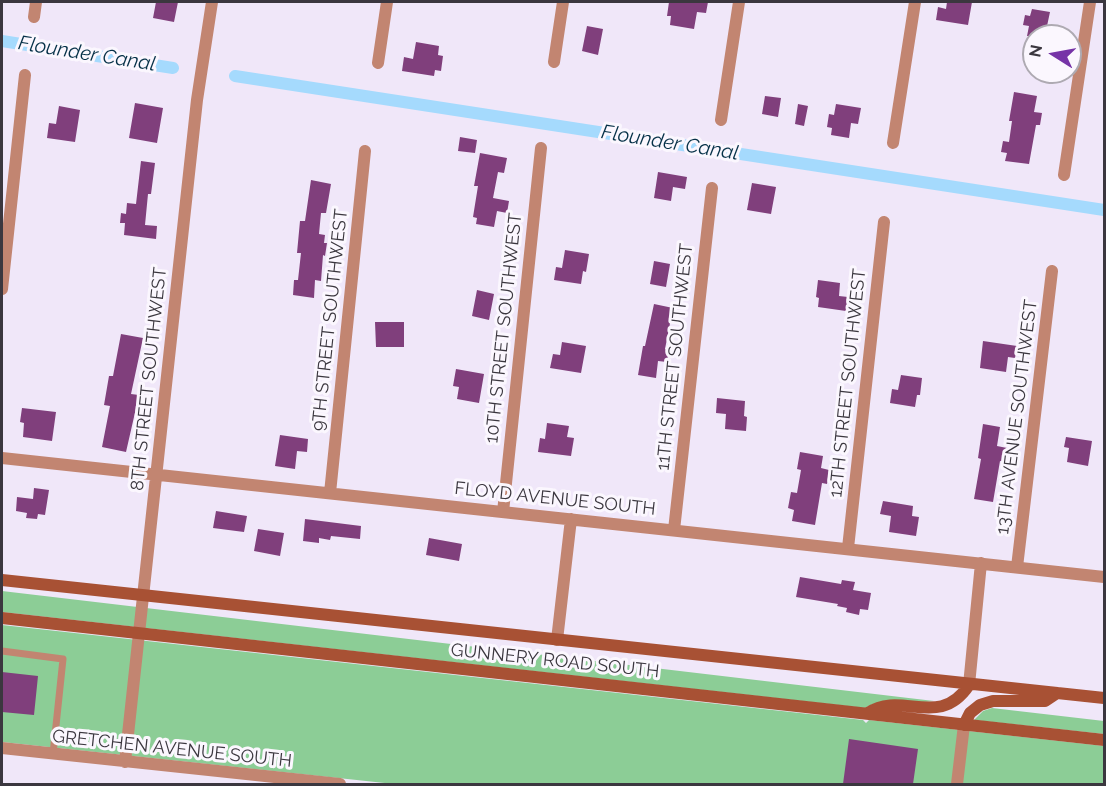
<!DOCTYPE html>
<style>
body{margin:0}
#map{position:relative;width:1106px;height:786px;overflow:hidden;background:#f0e7f9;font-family:Raleway,sans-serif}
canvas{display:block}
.frame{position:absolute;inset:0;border:3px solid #3b373f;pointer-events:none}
.north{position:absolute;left:1022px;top:24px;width:60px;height:60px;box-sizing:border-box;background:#fbf7fe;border:2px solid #aeaab2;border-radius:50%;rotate:281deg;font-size:16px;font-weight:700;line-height:24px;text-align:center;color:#3b373f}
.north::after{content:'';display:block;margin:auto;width:21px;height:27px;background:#7633a7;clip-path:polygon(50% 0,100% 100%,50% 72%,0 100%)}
</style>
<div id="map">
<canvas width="1106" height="786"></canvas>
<div class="frame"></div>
<div class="north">N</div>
</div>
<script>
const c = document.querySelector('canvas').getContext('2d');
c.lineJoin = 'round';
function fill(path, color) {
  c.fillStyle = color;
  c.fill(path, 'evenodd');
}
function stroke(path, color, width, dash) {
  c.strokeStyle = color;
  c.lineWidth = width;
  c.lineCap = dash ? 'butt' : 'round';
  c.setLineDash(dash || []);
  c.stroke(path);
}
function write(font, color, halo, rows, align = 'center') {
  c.font = font + ' Raleway,sans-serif';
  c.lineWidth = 6;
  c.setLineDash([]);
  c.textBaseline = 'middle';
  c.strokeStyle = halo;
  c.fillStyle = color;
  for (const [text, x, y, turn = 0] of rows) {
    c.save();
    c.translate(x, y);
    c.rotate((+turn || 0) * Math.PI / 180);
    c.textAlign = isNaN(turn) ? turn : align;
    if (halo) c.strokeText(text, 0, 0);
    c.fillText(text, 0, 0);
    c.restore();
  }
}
fill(new Path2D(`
 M 2,591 L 934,701 C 910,705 887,694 865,708 L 2,612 Z
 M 2,625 L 863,720 L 866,723 L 869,720 L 1104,746 L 1104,784 L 394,784 L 2,742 Z
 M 992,708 L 1104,721 L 1104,734 L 974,720 L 983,711 Z`), '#8ccd96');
stroke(new Path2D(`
 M 2,41 L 173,68
 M 235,76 L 1104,210`), '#a5dafd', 12);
fill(new Path2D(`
 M 156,2 L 178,2 L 174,22 L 153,18 Z
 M 669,2 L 708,2 L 706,13 L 697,12 L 694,29 L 670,25 L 671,16 L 667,16 Z
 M 947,2 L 972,2 L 968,25 L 936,20 L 938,7 L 946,9 Z
 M 1032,9 L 1050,12 L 1047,26 L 1057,28 L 1056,36 L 1027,36 L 1029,26 L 1023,25 L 1025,15 L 1030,16 Z
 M 587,26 L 603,29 L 598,55 L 582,51 Z
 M 416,42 L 439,46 L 438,55 L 443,56 L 441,71 L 435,70 L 434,76 L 402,71 L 404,57 L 413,59 Z
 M 1014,92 L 1037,96 L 1034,112 L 1042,113 L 1040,125 L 1036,125 L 1029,164 L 1005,161 L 1007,153 L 1001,152 L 1003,141 L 1009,142 L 1012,121 L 1009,121 Z
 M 765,96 L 781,98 L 778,117 L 762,114 Z
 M 135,103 L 163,108 L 157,143 L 129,138 Z
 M 798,104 L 808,106 L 804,126 L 795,124 Z
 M 836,104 L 861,108 L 858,124 L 851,123 L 849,138 L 831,135 L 832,128 L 827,127 L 829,114 L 834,115 Z
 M 59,106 L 80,110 L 75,142 L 47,138 L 49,123 L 56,124 Z
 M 460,137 L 477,140 L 475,153 L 458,151 Z
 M 480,153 L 507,158 L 504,173 L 498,172 L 493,198 L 509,201 L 507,213 L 497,211 L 494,227 L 476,224 L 477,218 L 473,217 L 478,186 L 474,186 Z
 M 141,161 L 155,163 L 151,194 L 148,194 L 145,225 L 157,226 L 156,239 L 124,235 L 125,223 L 120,223 L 121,213 L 126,214 L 127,203 L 136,204 Z
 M 658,172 L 687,177 L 685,189 L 673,187 L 671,201 L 654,198 Z
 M 311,180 L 331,184 L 326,213 L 321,213 L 319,234 L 325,235 L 324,243 L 327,243 L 325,256 L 323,255 L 321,281 L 315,280 L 314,298 L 293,295 L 294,280 L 298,280 L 301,253 L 297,253 L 300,221 L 305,221 Z
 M 752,183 L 776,187 L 771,214 L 747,210 Z
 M 565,250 L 589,254 L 586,272 L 583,271 L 581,284 L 554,280 L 556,267 L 562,268 Z
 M 654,261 L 670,264 L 666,287 L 650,284 Z
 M 818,280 L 840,283 L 839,296 L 848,297 L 846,311 L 818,307 L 819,298 L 816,297 Z
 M 477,290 L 494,294 L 489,320 L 472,316 Z
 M 654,304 L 673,308 L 665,349 L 669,350 L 667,362 L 658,361 L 656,378 L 638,375 L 643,346 L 645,346 Z
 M 375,322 L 404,322 L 404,347 L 376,347 Z
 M 121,334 L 143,338 L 131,394 L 139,395 L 126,452 L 102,447 L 110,406 L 104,405 L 109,376 L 113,376 Z
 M 983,341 L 1017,346 L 1015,358 L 1008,357 L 1006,372 L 980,368 Z
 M 562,342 L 586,346 L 581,373 L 550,368 L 553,354 L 560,355 Z
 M 456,369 L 484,374 L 479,403 L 457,399 L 459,387 L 453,386 Z
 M 901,375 L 922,378 L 920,395 L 917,395 L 915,407 L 890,403 L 892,389 L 898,390 Z
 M 717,398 L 745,401 L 744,416 L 747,417 L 746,431 L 725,429 L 726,414 L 716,413 Z
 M 22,408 L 56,412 L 52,441 L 23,437 L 24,423 L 20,422 Z
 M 547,423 L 569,426 L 567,437 L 574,438 L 571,456 L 538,452 L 540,438 L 545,439 Z
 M 983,424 L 1000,427 L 997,446 L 1007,448 L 1005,462 L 1000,461 L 993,502 L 974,499 L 981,459 L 978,458 Z
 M 280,435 L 308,439 L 307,452 L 297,451 L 295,469 L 275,466 Z
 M 1066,437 L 1092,441 L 1088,466 L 1067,462 L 1069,448 L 1064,447 Z
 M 800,452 L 823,456 L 821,468 L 829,470 L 827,484 L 822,483 L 815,525 L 792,521 L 794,510 L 788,508 L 791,492 L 797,493 L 801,470 L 797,469 Z
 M 34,488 L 49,490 L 45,515 L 38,514 L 37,519 L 26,518 L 27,513 L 16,511 L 17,497 L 33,499 Z
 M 883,501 L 913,506 L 912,516 L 919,517 L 916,536 L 889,532 L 891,516 L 880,514 Z
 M 216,511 L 247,516 L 244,532 L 213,528 Z
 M 305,519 L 361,526 L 360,539 L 331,536 L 330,540 L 319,538 L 319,543 L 303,541 Z
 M 258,529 L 284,533 L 280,556 L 254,551 Z
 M 429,538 L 462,544 L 459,561 L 426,555 Z
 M 800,577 L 841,584 L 842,580 L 855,582 L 853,590 L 871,593 L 868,610 L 860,609 L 859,615 L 846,612 L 847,608 L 837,606 L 838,604 L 796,597 Z
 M 2,672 L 38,676 L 34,715 L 2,712 Z
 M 849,739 L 918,749 L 913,784 L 843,784 Z`), '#803f7c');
stroke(new Path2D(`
 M 2,651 L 63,659 L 53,754`), '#c28571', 7);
stroke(new Path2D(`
 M 34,17 L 36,2
 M 554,62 L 563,2
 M 378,63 L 387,2
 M 721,120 L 739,2
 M 893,143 L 915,2
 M 1064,175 L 1090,2
 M 2,289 L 25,75
 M 2,458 L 1104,577
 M 330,493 L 365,151
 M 503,512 L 541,148
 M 674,530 L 712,188
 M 848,548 L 884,222
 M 1017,567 L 1052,271
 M 557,640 L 571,519
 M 969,685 L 981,563
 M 2,748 L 340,784
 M 125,762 L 197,100 L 212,2
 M 957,784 L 964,725`), '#c28571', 12);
stroke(new Path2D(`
 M 2,580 L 1104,698
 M 2,618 L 1104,740
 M 868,713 C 902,690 939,730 969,685
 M 964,725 L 970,713 L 980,705 L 993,701 L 1045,701 L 1057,693`), '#a85134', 12);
write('18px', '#3b373f', '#fbf7fe', [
 ["9TH STREET SOUTHWEST",330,320,-84],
 ["10TH STREET SOUTHWEST",504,328,-84],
 ["11TH STREET SOUTHWEST",675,357,-84],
 ["8TH STREET SOUTHWEST",149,379,-84],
 ["12TH STREET SOUTHWEST",848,383,-84],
 ["13TH AVENUE SOUTHWEST",1017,417,-83],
 ["FLOYD AVENUE SOUTH",555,499,6],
 ["GUNNERY ROAD SOUTH",555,661,6],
 ["GRETCHEN AVENUE SOUTH",172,749,6]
]);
write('italic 20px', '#063148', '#fbf7fe', [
 ["Flounder Canal",87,54,9],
 ["Flounder Canal",670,143,9]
]);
</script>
